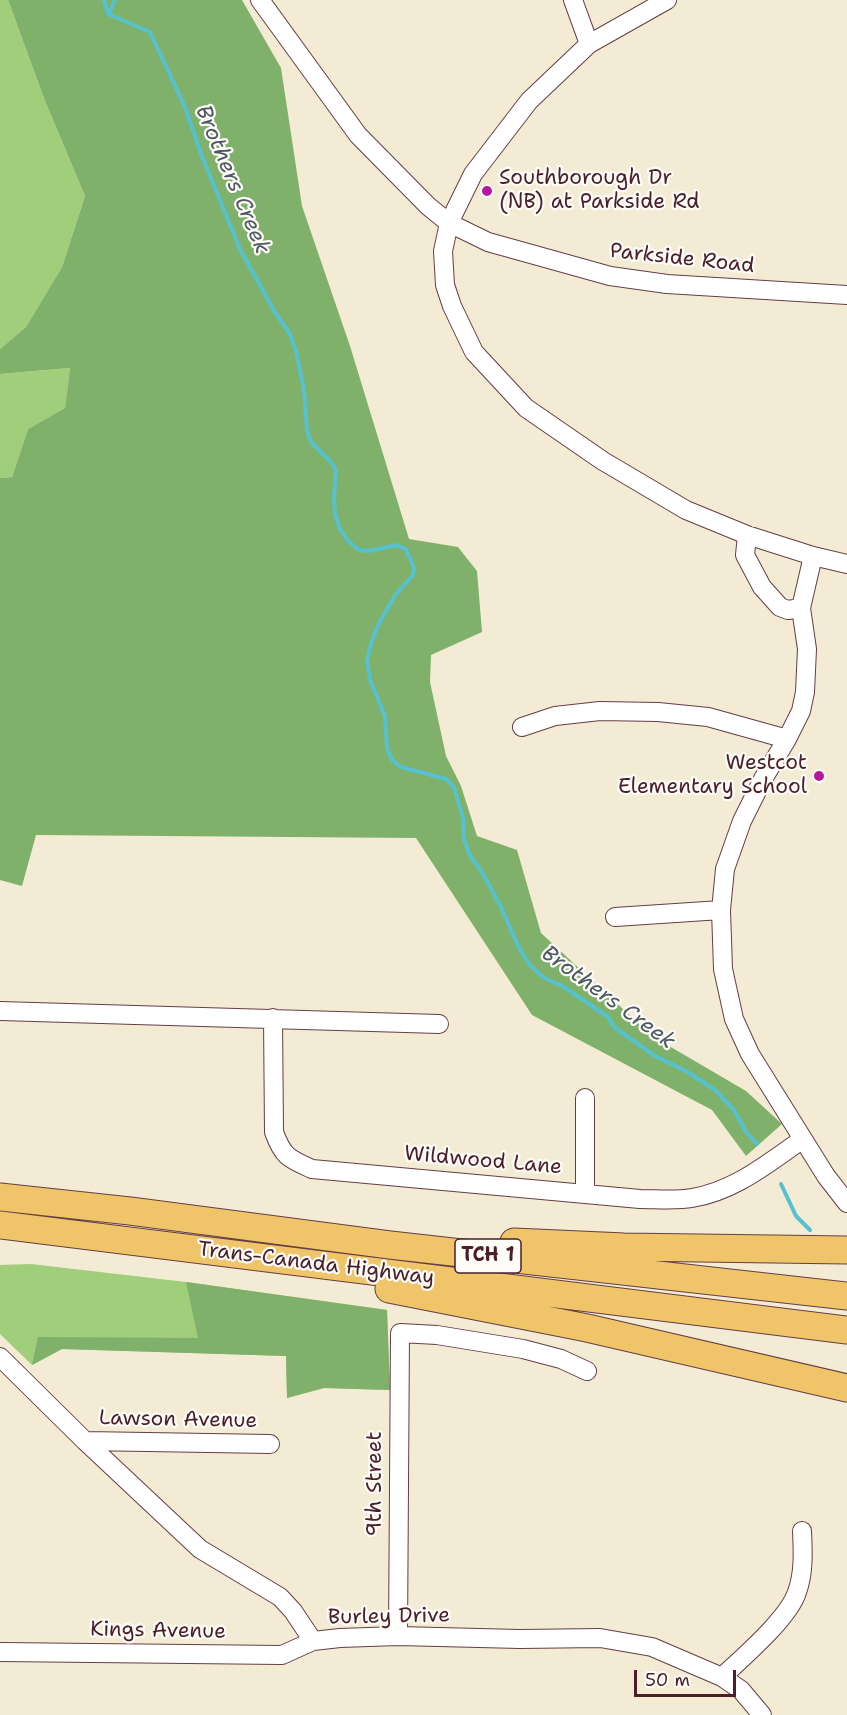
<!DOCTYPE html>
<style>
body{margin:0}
#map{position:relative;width:847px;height:1715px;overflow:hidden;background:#f4ebd4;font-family:"Shantell Sans",sans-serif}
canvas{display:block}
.scale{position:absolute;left:634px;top:1670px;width:102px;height:27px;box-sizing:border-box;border:3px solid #4a1f2b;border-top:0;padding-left:8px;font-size:18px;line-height:21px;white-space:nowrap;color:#4a1f2b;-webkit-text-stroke:4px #fdfcf7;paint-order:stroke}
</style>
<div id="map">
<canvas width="847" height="1715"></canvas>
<div class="scale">50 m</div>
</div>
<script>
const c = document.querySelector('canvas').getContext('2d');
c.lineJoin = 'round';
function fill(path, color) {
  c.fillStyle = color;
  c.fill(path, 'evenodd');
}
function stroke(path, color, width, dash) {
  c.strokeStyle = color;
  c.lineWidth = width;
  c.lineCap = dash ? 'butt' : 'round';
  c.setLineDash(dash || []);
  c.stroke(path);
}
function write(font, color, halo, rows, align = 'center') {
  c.font = font + ' "Shantell Sans",sans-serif';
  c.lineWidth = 4.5;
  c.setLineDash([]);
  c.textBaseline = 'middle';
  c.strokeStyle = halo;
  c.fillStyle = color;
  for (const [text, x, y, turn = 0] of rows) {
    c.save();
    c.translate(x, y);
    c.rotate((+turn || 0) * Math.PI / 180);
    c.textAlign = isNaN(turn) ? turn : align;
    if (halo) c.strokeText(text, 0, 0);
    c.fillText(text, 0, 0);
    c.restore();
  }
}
fill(new Path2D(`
 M 0,0 L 8,0 L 45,101 L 85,196 L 62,267 L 26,327 L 0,349 Z
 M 70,368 L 65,408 L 28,429 L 12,477 L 0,478 L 0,374 Z
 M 31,1264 L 186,1282 L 387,1310 L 390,1390 L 324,1388 L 287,1398 L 286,1356 L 62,1349 L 32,1365 L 0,1334 L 0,1265 Z`), '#a0ce7b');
fill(new Path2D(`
 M 8,0 L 242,0 L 281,68 L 302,206 L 350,346 L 409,539 L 458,547 L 477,571 L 482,632 L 431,655 L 430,682 L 446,756 L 461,786 L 477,836 L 517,850 L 541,933 L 652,1036 L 746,1091 L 782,1124 L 746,1156 L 712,1110 L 532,1015 L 416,838 L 36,835 L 22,886 L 0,880 L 0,478 L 12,477 L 28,429 L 65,408 L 70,368 L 0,374 L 0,349 L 26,327 L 62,267 L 85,196 L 45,101 Z
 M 186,1282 L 387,1310 L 390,1390 L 324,1388 L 287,1398 L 286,1356 L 62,1349 L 32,1365 L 38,1337 L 198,1338 Z`), '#80b16b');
stroke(new Path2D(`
 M 104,0 L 108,14 L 150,32 L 185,107 L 201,154 L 240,249 L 276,314 L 290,334 L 296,351 L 304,390 L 307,431 L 311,442 L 330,461 L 336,470 L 334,497 L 335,514 L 340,529 L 348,541 L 359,550 L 369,551 L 396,545 L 406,549 L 414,568 L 413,575 L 396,594 L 379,623 L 371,644 L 367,661 L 370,680 L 385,716 L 387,748 L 392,760 L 401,767 L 446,779 L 454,787 L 463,818 L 464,839 L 469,854 L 483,874 L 501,907 L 519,948 L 530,965 L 543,977 L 564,987 L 608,1017 L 614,1027 L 655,1056 L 686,1071 L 715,1090 L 734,1110 L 746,1132 L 757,1144
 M 109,13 L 115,0
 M 781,1184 L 796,1216 L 810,1230`), '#56c2cf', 4);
const minor = new Path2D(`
 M 260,0 L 358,135 L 428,206 L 449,223 L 488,242 L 610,276 L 667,284 L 847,295
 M 573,0 L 589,44
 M 667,0 L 589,44 L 529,101 L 473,174 L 449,223 L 443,251 L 445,285 L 452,306 L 474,352 L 526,408 L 603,461 L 686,510 L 747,535 L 813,556 L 847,564
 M 747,535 L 745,555 L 762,587 L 780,607 L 788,610 L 801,608
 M 813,556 L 801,608 L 807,649 L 805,692 L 801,711 L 787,739 L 763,779 L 742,821 L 725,869 L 721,910 L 723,969 L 734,1019 L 750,1054 L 826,1176 L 847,1203
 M 522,727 L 555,716 L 600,711 L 658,712 L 708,717 L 787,739
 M 615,917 L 721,910
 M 0,1011 L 439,1024
 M 273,1018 L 274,1132 C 283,1157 289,1159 312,1169 L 640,1199 C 656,1199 675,1201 692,1198 C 735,1191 768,1163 803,1139
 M 585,1193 L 585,1098
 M 0,1357 L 85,1441 L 200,1549 L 280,1597 L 293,1611 L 313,1641
 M 85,1441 L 270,1444
 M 398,1636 L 400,1333 L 437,1335 L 523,1349 L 561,1359 L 587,1371
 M 0,1652 L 282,1655 L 313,1641 L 340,1638 L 398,1636 L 520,1639 L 600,1638 L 652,1647 L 722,1677 L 741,1690 L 762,1715
 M 722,1677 C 743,1657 789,1618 797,1592 C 804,1573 803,1552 802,1531`);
const highway = new Path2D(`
 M 0,1197 L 130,1211 L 390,1245 L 847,1296
 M 0,1225 L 847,1330
 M 514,1242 L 624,1247 L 847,1250
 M 389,1289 L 587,1328 L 847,1388`);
stroke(minor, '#643e44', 20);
stroke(highway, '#643e44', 29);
stroke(minor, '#fff', 18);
stroke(highway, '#f0c469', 27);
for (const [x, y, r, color] of [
 [487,191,6,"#b5179e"],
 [819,776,6,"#b5179e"]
]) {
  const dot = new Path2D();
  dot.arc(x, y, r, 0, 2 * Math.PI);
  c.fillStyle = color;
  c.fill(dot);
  stroke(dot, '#fdfcf7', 2);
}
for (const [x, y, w] of [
 [488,1256,66]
]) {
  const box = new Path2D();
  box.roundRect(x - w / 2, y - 17, w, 34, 4.5);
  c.fillStyle = '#fdfcf7';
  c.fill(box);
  stroke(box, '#4a1f2b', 1.5);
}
write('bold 20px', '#4a1f2b', null, [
 ["TCH 1",488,1256]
]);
write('21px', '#4a1f2b', '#fdfcf7', [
 ["Southborough Dr",499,179],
 ["(NB) at Parkside Rd",499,203],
 ["Westcot",807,764,"right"],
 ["Elementary School",807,788,"right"]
], 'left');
write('21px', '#4a1f2b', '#fdfcf7', [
 ["Parkside Road",682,259,6],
 ["Wildwood Lane",483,1161,5],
 ["Trans-Canada Highway",316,1264,7],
 ["Lawson Avenue",178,1420,1],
 ["9th Street",376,1484,-90],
 ["Burley Drive",389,1617,-1],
 ["Kings Avenue",158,1631,1]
]);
write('italic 22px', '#4e5864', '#fdfcf7', [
 ["Brothers Creek",232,180,67],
 ["Brothers Creek",608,998,36]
]);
</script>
